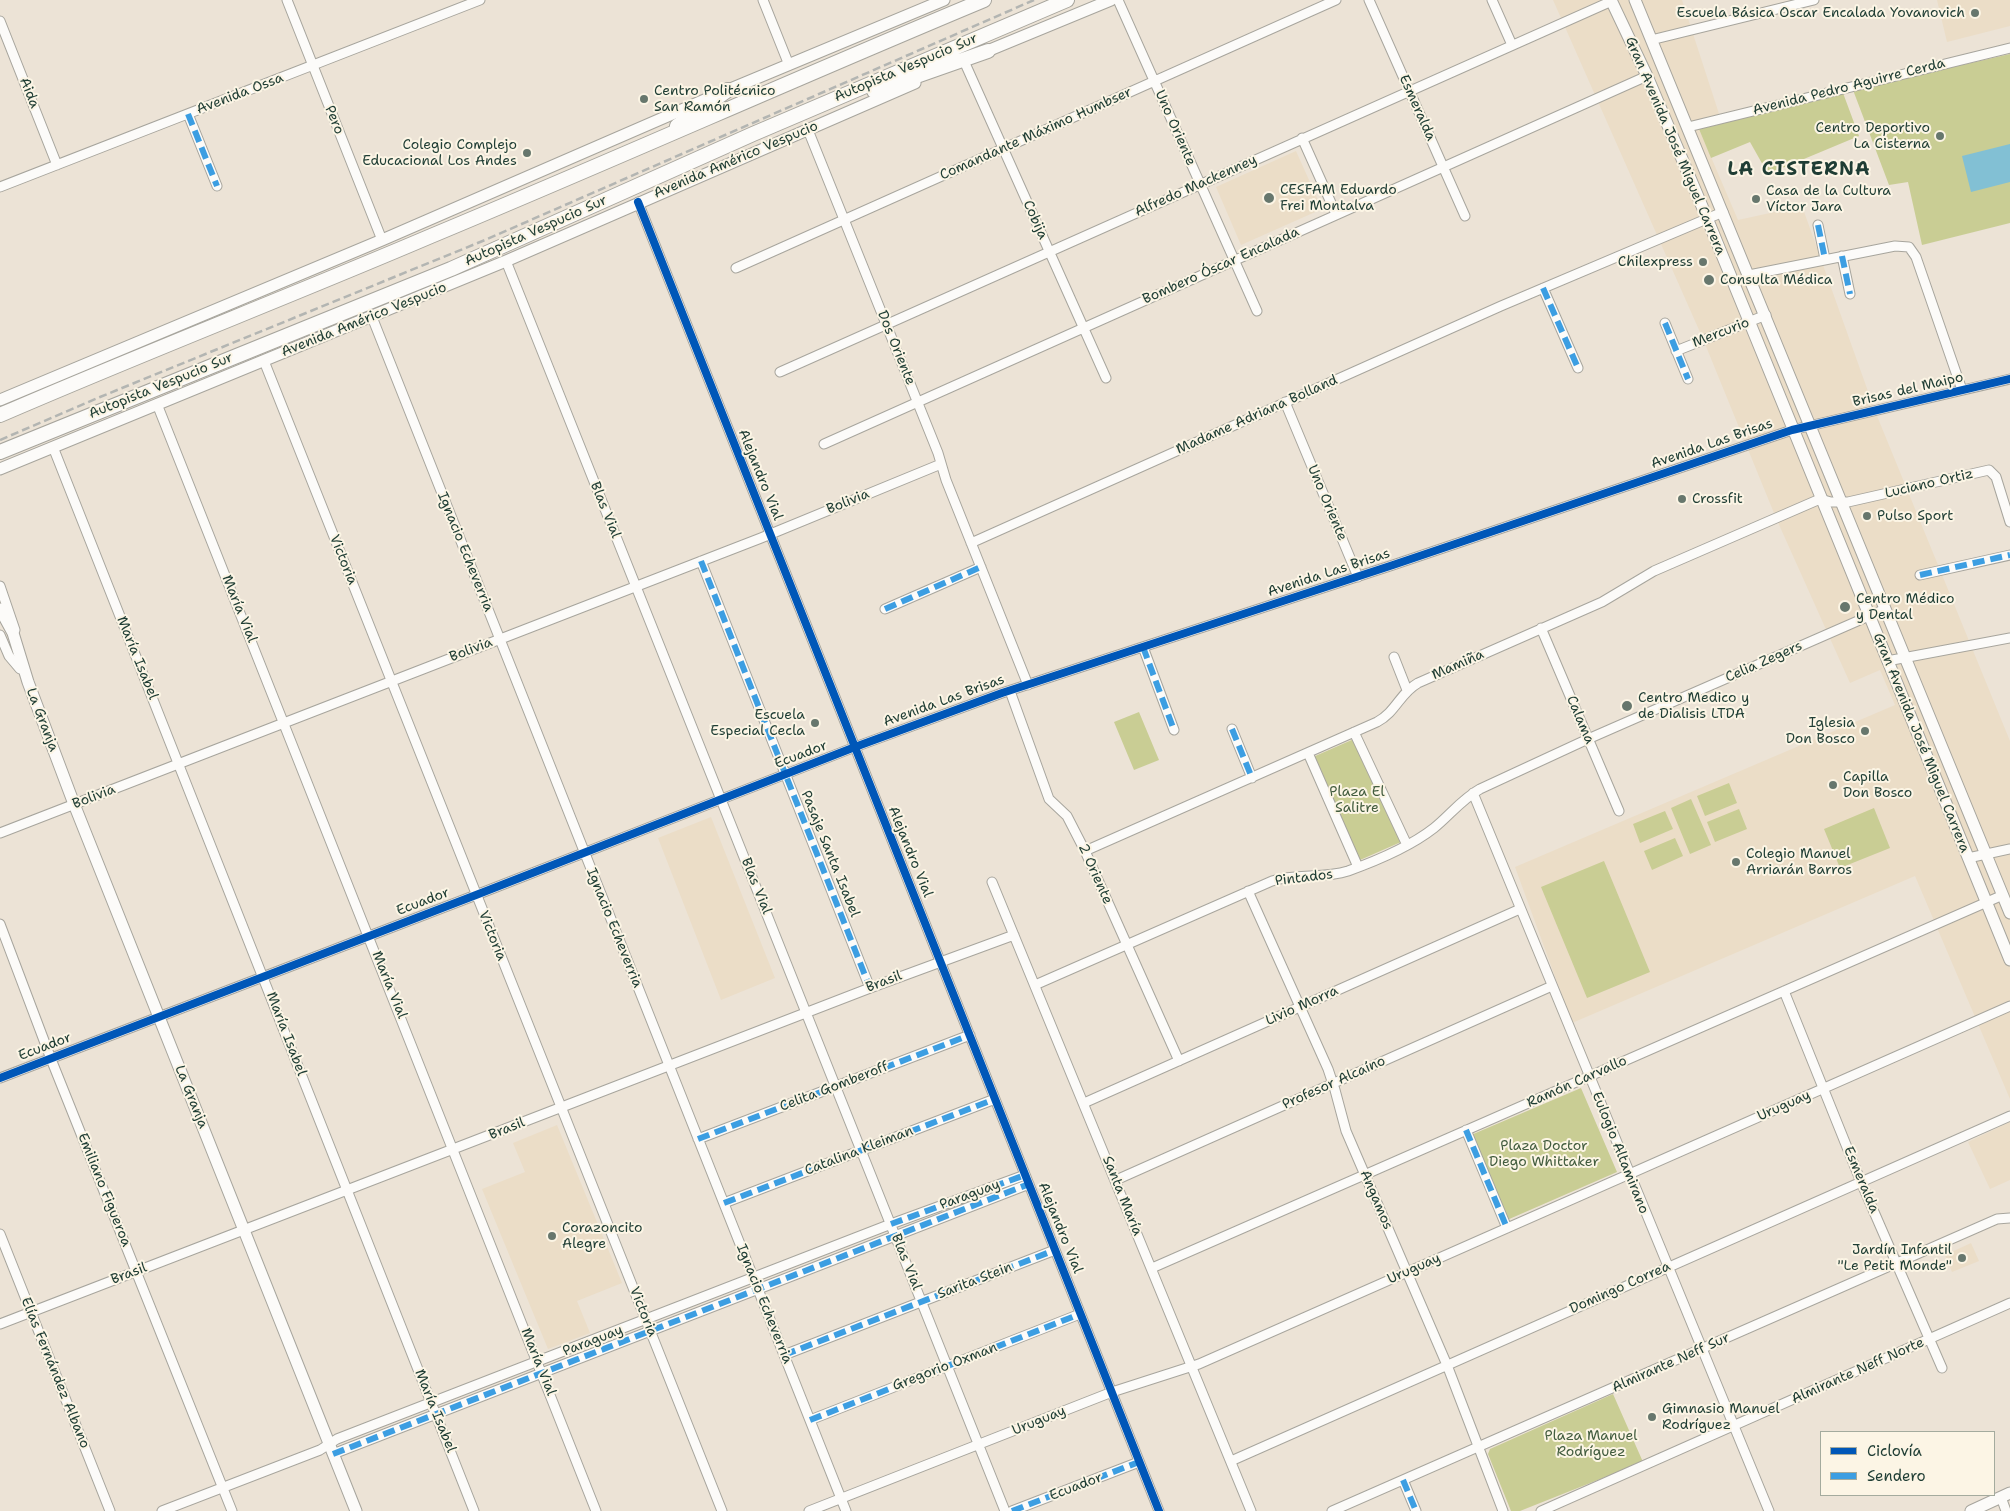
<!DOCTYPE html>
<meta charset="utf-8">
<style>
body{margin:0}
#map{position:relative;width:2010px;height:1511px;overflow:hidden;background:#ece3d6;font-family:"Shantell Sans",sans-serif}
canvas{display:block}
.legend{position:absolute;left:1820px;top:1431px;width:175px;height:65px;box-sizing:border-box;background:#fcf5e5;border:1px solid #a4ab9e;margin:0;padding:6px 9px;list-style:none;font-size:15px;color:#1f3d34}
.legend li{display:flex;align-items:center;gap:10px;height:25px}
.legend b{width:25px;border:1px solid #a4ab9e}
</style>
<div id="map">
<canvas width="2010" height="1511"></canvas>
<ul class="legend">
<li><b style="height:6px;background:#0057b8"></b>Ciclovía</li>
<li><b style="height:6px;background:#3c9ee2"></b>Sendero</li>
</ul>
</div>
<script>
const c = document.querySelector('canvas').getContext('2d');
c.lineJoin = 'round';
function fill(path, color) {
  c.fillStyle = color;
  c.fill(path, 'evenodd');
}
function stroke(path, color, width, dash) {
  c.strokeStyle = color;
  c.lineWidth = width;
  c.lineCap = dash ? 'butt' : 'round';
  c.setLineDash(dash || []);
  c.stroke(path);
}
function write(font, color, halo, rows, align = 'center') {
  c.font = font + ' "Shantell Sans",sans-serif';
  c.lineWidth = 4;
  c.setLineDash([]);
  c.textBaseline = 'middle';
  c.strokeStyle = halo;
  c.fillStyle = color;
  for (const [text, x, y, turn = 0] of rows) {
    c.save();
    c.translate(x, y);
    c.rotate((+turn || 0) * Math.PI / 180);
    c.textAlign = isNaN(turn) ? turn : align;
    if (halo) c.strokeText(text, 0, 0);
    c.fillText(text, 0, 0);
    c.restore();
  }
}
fill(new Path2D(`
 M 1553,0 L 1682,0 L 1722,123 L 1699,129 L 1738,220 L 1802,206 L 1875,411 L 2010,741 L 2010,1099 L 1915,876 L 1572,1023 L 1515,867 L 1895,705 L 1880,670 L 1850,683 L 1776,518 L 1703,339 Z
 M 1937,0 L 2010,0 L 2010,26 L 1947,42 Z
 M 1296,151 L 1322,209 L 1241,245 L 1216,187 Z
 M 711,817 L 775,978 L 721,1000 L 658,838 Z
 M 2010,1122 L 2010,1180 L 1990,1189 L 1968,1142 Z
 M 557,1125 L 622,1283 L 577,1301 L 590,1333 L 548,1349 L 482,1189 L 525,1172 L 513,1143 Z
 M 1971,1243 L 1979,1261 L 1952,1272 L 1945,1255 Z`), '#ebddc7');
fill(new Path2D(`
 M 2010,54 L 2010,223 L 1922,245 L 1908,182 L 1889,185 L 1853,90 Z
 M 1843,93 L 1859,136 L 1768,174 L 1750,142 L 1711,158 L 1699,129 Z
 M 1139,712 L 1159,760 L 1134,770 L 1114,722 Z
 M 1354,739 L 1401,842 L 1360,860 L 1313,757 Z
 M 1729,783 L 1737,803 L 1705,816 L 1697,796 Z
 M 1691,799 L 1711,845 L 1690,854 L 1671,808 Z
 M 1874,808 L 1890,848 L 1840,868 L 1824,829 Z
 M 1739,809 L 1747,829 L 1715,842 L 1707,822 Z
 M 1665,811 L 1673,829 L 1640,843 L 1633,824 Z
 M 1675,838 L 1683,856 L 1652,870 L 1644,851 Z
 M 1604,861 L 1650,972 L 1587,998 L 1541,887 Z
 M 1581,1088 L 1617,1172 L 1507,1220 L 1471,1135 Z
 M 1613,1394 L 1643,1462 L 1520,1511 L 1511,1511 L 1488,1454 L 1490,1449 Z`), '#c9cd94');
fill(new Path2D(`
 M 2010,144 L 2010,182 L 1971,192 L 1962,156 Z`), '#82c0d4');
const minor = new Path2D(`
 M 287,0 L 382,240
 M 763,0 L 789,65
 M 1118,0 L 1257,311
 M 1369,0 L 1465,216
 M 1492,0 L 1512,45
 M 0,21 L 57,165
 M 1651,40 L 1814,0
 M 964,61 L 1106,378
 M 188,114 L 217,186
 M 1688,127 L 2010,48
 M 808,130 L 938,453 L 946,480 L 1028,685
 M 1302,138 L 1336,214
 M 0,187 L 480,0
 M 638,202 L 1159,1511
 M 1818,225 L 1825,259
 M 1842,256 L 1850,294
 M 506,261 L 1005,1511
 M 736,268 L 1336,0
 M 1749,275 L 1895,246 L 1909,247 L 1916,257 L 1962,390
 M 1543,288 L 1578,368
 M 372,317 L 846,1511
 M 1665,323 L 1688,379
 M 1676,351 L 1766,315
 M 264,361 L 722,1511
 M 780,372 L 1612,1
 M 1285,402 L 1358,577
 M 157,404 L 596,1511
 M 824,444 L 1647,76
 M 53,447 L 474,1511
 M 971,543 L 1501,306 L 1723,212
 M 701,561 L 870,988
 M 1920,575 L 2010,555
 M 0,586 L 15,630
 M 885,609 L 981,567
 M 1541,628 L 1619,811
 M 0,635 L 9,656 L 20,669
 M 1143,647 L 1174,730
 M 1394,657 L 1407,690
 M 1887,661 L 2010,638
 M 1010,691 L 1049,799 L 1067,816 L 1085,851 L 1179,1061
 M 1232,729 L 1252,778
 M 1354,732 L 1407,845
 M 1308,753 L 1358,867
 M 1473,793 L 1769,1511
 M 0,833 L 761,538 L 941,464
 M 1085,851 L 1377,722 C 1396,712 1400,693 1418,683 L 1602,602 L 1654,571 L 1820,499 L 1831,502 L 1848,502 L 1989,470 L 1996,477 L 2010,522
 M 1968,858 L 2010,849
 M 992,882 L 1251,1511
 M 1248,891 L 1328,1069 L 1335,1090 L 1346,1131 L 1447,1365 L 1503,1511
 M 0,924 L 51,1059 L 232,1511
 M 1035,985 L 1272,881 C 1297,873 1323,879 1348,871 C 1376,861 1411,846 1434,828 C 1450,815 1462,799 1480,789 L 1588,739 L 1885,609
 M 1784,991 L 1861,1182 L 1942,1368
 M 0,1078 L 476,895 L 855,747 L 1002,693 L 1393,565 L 1792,430 L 2010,379
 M 1084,1103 L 1520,909
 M 1466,1130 L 1507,1228
 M 698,1139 L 970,1035
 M 1116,1180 L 1552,986
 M 724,1203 L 995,1099
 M 0,1234 L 110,1511
 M 1152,1268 L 2003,895
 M 0,1324 L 870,988 L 1014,935
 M 784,1355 L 1055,1250
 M 810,1420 L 1080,1314
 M 333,1454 L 1029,1184
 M 1231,1461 L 2010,1116
 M 1403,1480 L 1416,1511
 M 2001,1497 L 2006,1511
 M 162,1511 L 320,1450 L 337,1439 L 891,1224 L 1025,1175
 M 809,1511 L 1112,1392 L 1199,1364 L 2010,1006
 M 1012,1511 L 1139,1462
 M 1332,1511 L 1997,1219 L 2010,1218
 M 1541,1511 L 2010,1303`);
const major = new Path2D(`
 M 1611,0 L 1647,76 L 1707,218 L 2010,960
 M 1635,0 L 2010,913
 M 980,54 L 1111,0
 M 0,400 L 382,240 L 716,95 L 944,0
 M 0,469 L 506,261 L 915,83
 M 0,609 L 13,633 L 28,682 L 74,804 L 356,1511
 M 1971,1511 L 2010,1493`);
const highway = new Path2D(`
 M 874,91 L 988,51
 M 677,126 L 728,90
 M 0,415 C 143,353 288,297 431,236 C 616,159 799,77 984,0
 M 0,452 L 451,269 L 753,134 L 1067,0`);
stroke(minor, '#a7a59d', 11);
stroke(major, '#a7a59d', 13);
stroke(highway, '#a7a59d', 16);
stroke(minor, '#fcfbf9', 9);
stroke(major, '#fcfbf9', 11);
stroke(highway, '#fcfbf9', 14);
stroke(new Path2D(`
 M 0,440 L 100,397 L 485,240 L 1034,0`), '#b3b5b2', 2.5, [8, 4]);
stroke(new Path2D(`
 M 188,114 L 217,186
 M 1818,225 L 1825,259
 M 1842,256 L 1850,294
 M 1543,288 L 1578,368
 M 1665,323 L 1688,379
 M 701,561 L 870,988
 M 1920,575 L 2010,555
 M 885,609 L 981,567
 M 1143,647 L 1174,730
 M 1232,729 L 1252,778
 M 1466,1130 L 1507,1228
 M 698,1139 L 970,1035
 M 724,1203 L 995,1099
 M 891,1224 L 1025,1175
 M 784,1355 L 1055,1250
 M 810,1420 L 1080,1314
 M 333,1454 L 1029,1184
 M 1403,1480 L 1416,1511
 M 1012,1511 L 1139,1462`), '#3c9ee2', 6, [12, 6]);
stroke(new Path2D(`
 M 638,202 L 1159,1511
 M 0,1078 L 476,895 L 855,747 L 1002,693 L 1393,565 L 1792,430 L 2010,379`), '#0057b8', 8);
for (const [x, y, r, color] of [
 [1975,13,5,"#67776d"],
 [644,99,5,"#67776d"],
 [1940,136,5,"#67776d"],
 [527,153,5,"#67776d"],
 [1269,198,6,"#67776d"],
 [1756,199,5,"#67776d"],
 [1703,262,5,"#67776d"],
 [1709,280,6,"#67776d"],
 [1682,499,5,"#67776d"],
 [1867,516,5,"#67776d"],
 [1845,607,6,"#67776d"],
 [1627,706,6,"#67776d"],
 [815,723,5,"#67776d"],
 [1865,731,5,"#67776d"],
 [1833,785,5,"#67776d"],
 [1736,862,5,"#67776d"],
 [552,1236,5,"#67776d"],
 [1962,1258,5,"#67776d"],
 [1652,1417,5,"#67776d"]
]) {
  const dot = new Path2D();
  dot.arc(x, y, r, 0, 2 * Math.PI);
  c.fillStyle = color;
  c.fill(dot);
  stroke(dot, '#fcf5e5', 2);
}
write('14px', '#1f3d34', '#fcf5e5', [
 ["Escuela Básica Oscar Encalada Yovanovich",1965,13,"right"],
 ["Centro Politécnico",654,91],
 ["San Ramón",654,107],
 ["Centro Deportivo",1930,128,"right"],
 ["La Cisterna",1930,144,"right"],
 ["Colegio Complejo",517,145,"right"],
 ["Educacional Los Andes",517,161,"right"],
 ["CESFAM Eduardo",1280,190],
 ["Frei Montalva",1280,206],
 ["Casa de la Cultura",1766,191],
 ["Víctor Jara",1766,207],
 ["Chilexpress",1693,262,"right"],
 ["Consulta Médica",1720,280],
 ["Crossfit",1692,499],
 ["Pulso Sport",1877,516],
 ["Centro Médico",1856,599],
 ["y Dental",1856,615],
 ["Centro Medico y",1638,698],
 ["de Dialisis LTDA",1638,714],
 ["Escuela",805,715,"right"],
 ["Especial Cecla",805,731,"right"],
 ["Iglesia",1855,723,"right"],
 ["Don Bosco",1855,739,"right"],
 ["Capilla",1843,777],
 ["Don Bosco",1843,793],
 ["Colegio Manuel",1746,854],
 ["Arriarán Barros",1746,870],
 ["Corazoncito",562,1228],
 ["Alegre",562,1244],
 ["Jardín Infantil",1952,1250,"right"],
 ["\"Le Petit Monde\"",1952,1266,"right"],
 ["Gimnasio Manuel",1662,1409],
 ["Rodríguez",1662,1425]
], 'left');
write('14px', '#1f3d34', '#fcf5e5', [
 ["Autopista Vespucio Sur",906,68,-23],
 ["Avenida Pedro Aguirre Cerda",1849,87,-14],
 ["Aida",29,93,68],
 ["Avenida Ossa",240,94,-21],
 ["Esmeralda",1417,108,66],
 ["Pero",334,120,68],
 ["Uno Oriente",1175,128,66],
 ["Comandante Máximo Humbser",1036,134,-24],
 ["Gran Avenida José Miguel Carrera",1675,146,67],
 ["Avenida Américo Vespucio",736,160,-23],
 ["Alfredo Mackenney",1196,186,-24],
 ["Cobija",1035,220,66],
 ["Autopista Vespucio Sur",536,231,-24],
 ["Bombero Óscar Encalada",1221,266,-24],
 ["Avenida Américo Vespucio",364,320,-22],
 ["Mercurio",1721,333,-21],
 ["Dos Oriente",896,348,68],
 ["Autopista Vespucio Sur",161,386,-22],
 ["Brisas del Maipo",1908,390,-13],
 ["Madame Adriana Bolland",1257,415,-24],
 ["Avenida Las Brisas",1712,444,-19],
 ["Alejandro Vial",760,475,68],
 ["Luciano Ortiz",1929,484,-13],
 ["Bolivia",848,502,-22],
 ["Uno Oriente",1327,503,67],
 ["Blas Vial",605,510,68],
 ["Ignacio Echeverria",465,552,68],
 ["Victoria",343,560,68],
 ["Avenida Las Brisas",1329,573,-18],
 ["María Vial",239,609,68],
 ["Bolivia",471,650,-21],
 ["María Isabel",137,658,68],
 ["Celia Zegers",1764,662,-24],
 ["Mamiña",1458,665,-24],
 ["Avenida Las Brisas",944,701,-20],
 ["La Granja",42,720,69],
 ["Calama",1580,720,67],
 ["Gran Avenida José Miguel Carrera",1921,743,68],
 ["Ecuador",801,755,-21],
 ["Bolivia",94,797,-21],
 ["Alejandro Vial",910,852,68],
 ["Pasaje Santa Isabel",830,854,68],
 ["2 Oriente",1095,874,66],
 ["Pintados",1304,878,-7],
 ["Blas Vial",756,886,68],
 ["Ecuador",423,902,-21],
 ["Ignacio Echeverria",614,928,68],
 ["Victoria",492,936,68],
 ["Brasil",884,982,-21],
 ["María Vial",389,985,68],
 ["Livio Morra",1302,1006,-24],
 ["María Isabel",286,1034,69],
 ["Ecuador",45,1047,-21],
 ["Ramón Carvallo",1577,1082,-24],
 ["Profesor Alcaíno",1334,1083,-24],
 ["Celita Gomberoff",834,1087,-21],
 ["La Granja",191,1097,68],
 ["Uruguay",1784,1106,-24],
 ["Brasil",507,1129,-22],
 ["Catalina Kleiman",859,1151,-21],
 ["Eulogio Altamirano",1620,1153,68],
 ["Esmeralda",1861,1180,67],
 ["Emiliano Figueroa",104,1190,68],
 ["Paraguay",970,1195,-20],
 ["Santa María",1122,1196,68],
 ["Angamos",1376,1200,67],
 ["Alejandro Vial",1060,1228,68],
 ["Blas Vial",906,1262,68],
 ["Uruguay",1414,1269,-24],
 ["Brasil",129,1274,-21],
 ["Sarita Stein",975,1281,-21],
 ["Domingo Correa",1620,1288,-24],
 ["Ignacio Echeverria",764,1304,68],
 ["Victoria",643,1312,68],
 ["Paraguay",593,1341,-21],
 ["María Vial",538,1362,68],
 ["Almirante Neff Sur",1671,1363,-24],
 ["Gregorio Oxman",945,1367,-21],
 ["Almirante Neff Norte",1858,1371,-24],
 ["Elías Fernández Albano",55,1373,68],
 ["María Isabel",435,1411,68],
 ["Uruguay",1039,1421,-22],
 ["Ecuador",1076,1487,-21]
]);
write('14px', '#425c3e', '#fcf5e5', [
 ["Plaza El",1357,792],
 ["Salitre",1357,808],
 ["Plaza Doctor",1544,1146],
 ["Diego Whittaker",1544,1162],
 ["Plaza Manuel",1591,1436],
 ["Rodríguez",1591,1452]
]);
c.letterSpacing = '1px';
write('bold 19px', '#1f3d34', '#fcf5e5', [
 ["LA CISTERNA",1799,170]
]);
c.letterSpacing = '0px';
</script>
